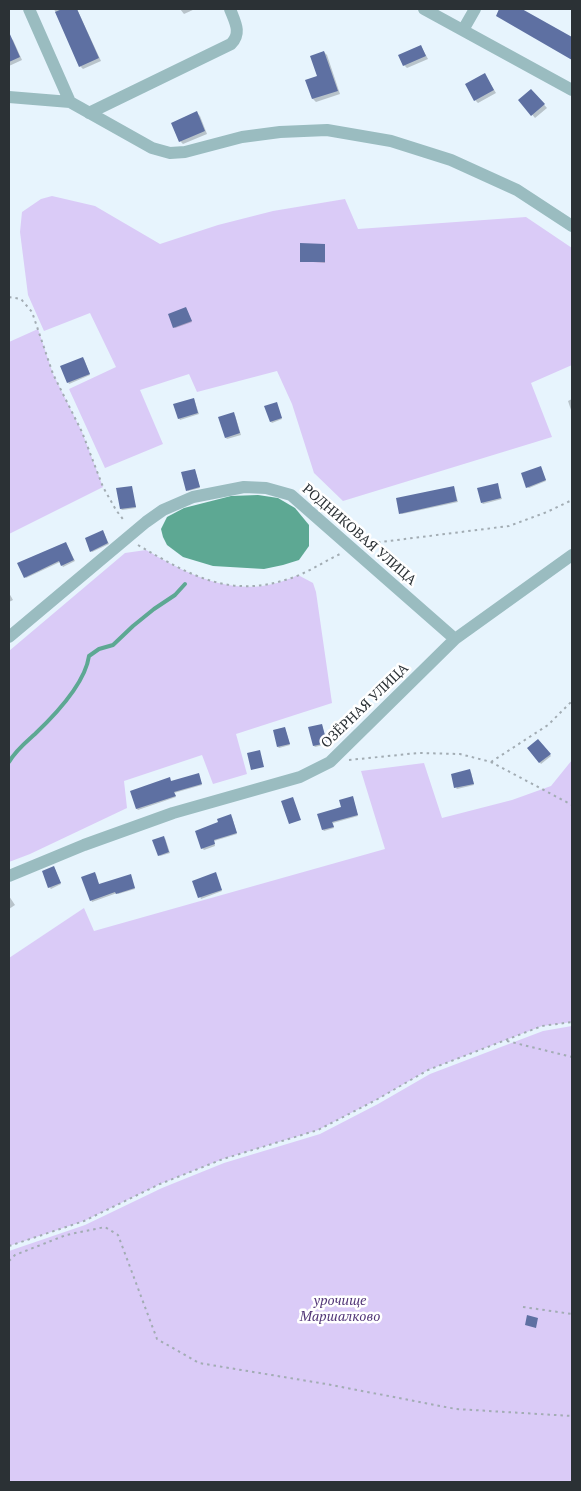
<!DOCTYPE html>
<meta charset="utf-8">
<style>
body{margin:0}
#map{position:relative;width:581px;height:1491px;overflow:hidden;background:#e7f4fd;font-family:"PT Serif",serif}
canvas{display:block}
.frame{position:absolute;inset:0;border:10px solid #2b3135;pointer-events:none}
</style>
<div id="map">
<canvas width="581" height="1491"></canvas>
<div class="frame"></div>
</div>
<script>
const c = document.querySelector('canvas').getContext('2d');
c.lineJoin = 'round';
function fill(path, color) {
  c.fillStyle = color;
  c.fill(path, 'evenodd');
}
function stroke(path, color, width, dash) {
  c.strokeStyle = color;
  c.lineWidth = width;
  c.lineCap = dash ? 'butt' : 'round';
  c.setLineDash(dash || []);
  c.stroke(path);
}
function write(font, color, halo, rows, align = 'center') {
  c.font = font + ' "PT Serif",serif';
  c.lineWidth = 5;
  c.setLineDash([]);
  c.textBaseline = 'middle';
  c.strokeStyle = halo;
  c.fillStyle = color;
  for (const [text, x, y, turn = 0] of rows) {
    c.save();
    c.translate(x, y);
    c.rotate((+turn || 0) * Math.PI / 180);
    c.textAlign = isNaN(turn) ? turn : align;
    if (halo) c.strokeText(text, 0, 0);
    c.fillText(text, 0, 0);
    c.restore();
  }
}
fill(new Path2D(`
 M 52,196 L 95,206 L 160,244 L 218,225 L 273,211 L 345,199 L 358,229 L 526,217 L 572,248 L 572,365 L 531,383 L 552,437 L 343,501 L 314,473 L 292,404 L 277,371 L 197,392 L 189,374 L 140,390 L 163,444 L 105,468 L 69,389 L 116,367 L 90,313 L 44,331 L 28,295 L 20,232 L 22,212 L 41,199 Z
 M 38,329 L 53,374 L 82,432 L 103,487 L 9,534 L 9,342 Z
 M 146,550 C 194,578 242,602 298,575 L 313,583 L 316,592 L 332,703 L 236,734 L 247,774 L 213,784 L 202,755 L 124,781 L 127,808 L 30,854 L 9,862 L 9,651 L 125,553 Z
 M 572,760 L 572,1022 L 542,1026 L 428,1070 L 376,1100 L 318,1130 L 223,1159 L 160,1184 L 84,1221 L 9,1246 L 9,958 L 84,908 L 94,931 L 385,849 L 361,771 L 424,763 L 442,818 L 512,800 L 551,786 Z
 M 572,1026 L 572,1482 L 9,1482 L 9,1251 L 85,1225 L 162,1188 L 224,1163 L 320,1134 L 378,1104 L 430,1074 L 543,1031 Z`), '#dacbf7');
fill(new Path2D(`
 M 258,495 L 278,498 L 295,508 L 309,525 L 309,546 L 299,560 L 283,565 L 264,569 L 213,566 L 183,557 L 167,545 L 163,537 L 161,529 L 167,517 L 184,508 L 231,496 Z`), '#5da893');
fill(new Path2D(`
 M 54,9 L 77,9 L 101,61 L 83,69 L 80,66 Z
 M 180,9 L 195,9 L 184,14 Z
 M 9,37 L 13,40 L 22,60 L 9,66 Z
 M 421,46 L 428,59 L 407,68 L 404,65 Z
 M 324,52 L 327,55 L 340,94 L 316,102 L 313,99 L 307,81 L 319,77 Z
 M 485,75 L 496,93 L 478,103 L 475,100 Z
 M 531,90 L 547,108 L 535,118 L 520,100 Z
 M 197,113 L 200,116 L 207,134 L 183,144 L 180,141 Z
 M 324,245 L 325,263 L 301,261 Z
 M 186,308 L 192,322 L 175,328 L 174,327 Z
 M 84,359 L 90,375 L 69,384 L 62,367 Z
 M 194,399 L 199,414 L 180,420 L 179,418 Z
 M 572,399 L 572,413 L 568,401 Z
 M 277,404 L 282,419 L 272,423 L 271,422 Z
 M 235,415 L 241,435 L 227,439 L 226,438 Z
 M 541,468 L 546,481 L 529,488 L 527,487 Z
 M 195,470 L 200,488 L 188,491 L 187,490 Z
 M 498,486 L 502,499 L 483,504 L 482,503 Z
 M 131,487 L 136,508 L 122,510 L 121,509 Z
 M 454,487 L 458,502 L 402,514 L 400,513 Z
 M 104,533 L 109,544 L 92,552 L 91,551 Z
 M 67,545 L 75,561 L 63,567 L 60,562 L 26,578 L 25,577 Z
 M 9,593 L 13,600 L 9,602 Z
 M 322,725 L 327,744 L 315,747 L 314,746 Z
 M 285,728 L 290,745 L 279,748 L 278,747 Z
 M 538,741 L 551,756 L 541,764 L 529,748 Z
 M 471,772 L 474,785 L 457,789 L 456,788 Z
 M 199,775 L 202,785 L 174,793 L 176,797 L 138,810 L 137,809 L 132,792 Z
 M 353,798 L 358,816 L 333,823 L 334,828 L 324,831 L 323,830 Z
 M 232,817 L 237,834 L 214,841 L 215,846 L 204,850 L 202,848 Z
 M 165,838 L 170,853 L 160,856 L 159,855 Z
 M 55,869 L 61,884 L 51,889 L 49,887 Z
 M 96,874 L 99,885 L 131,877 L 135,889 L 118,894 L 117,893 L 92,902 L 83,877 Z
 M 216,875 L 222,891 L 201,899 L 194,882 Z
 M 9,896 L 15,905 L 9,909 Z`), '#0003');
stroke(new Path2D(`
 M 9,762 C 16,750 25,743 35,734 C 55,715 85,684 89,656 L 99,649 L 113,645 L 133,626 L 154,609 L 175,595 L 185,584`), '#5da893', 4);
fill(new Path2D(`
 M 62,9 L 77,9 L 99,58 L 79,67 L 55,12 Z
 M 499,9 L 522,9 L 572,37 L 572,60 L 496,16 Z
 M 9,32 L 20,57 L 9,62 Z
 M 421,45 L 426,56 L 403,66 L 398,55 Z
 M 324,51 L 338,91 L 312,99 L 305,80 L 317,76 L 310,56 Z
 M 485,73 L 494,90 L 474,101 L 465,84 Z
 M 531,89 L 545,104 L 531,116 L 518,100 Z
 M 197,111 L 205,131 L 179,142 L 171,123 Z
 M 300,243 L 325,244 L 325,262 L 300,262 Z
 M 186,307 L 192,321 L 173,328 L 168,314 Z
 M 83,357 L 90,374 L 67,383 L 60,366 Z
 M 194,398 L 198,413 L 178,419 L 173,404 Z
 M 277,402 L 282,418 L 270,422 L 264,406 Z
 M 234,412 L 240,433 L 225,438 L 218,417 Z
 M 541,466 L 546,480 L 526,488 L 521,473 Z
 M 195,469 L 200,487 L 186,491 L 181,472 Z
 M 498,483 L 501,498 L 481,503 L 477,488 Z
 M 132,486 L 136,507 L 120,509 L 116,488 Z
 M 454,486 L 457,501 L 399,514 L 396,498 Z
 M 103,530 L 108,543 L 90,552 L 85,538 Z
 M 66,542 L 74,560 L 61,566 L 59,561 L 24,578 L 17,563 Z
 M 322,724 L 327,743 L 313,746 L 308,727 Z
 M 285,727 L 290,744 L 277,747 L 273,730 Z
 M 538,739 L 551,754 L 539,763 L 527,748 Z
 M 260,750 L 264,767 L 251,770 L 247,753 Z
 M 470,769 L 474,784 L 454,788 L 451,774 Z
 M 199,773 L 202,784 L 174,792 L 176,796 L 136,809 L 130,791 L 170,777 L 171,781 Z
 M 353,796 L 358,815 L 332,822 L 334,827 L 322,830 L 317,814 L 341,807 L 339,800 Z
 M 293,797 L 301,820 L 289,824 L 281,801 Z
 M 231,814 L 237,833 L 214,840 L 215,844 L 201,849 L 195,831 L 218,822 L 217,819 Z
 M 164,836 L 169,852 L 158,856 L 152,840 Z
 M 54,866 L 61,883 L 48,888 L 42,871 Z
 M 95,872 L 99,884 L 131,874 L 135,888 L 116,894 L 115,892 L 90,901 L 81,877 Z
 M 216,872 L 222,890 L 198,898 L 192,881 Z
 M 527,1315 L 538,1318 L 536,1328 L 525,1325 Z`), '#5e70a2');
stroke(new Path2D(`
 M 9,297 L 21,299 L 32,312 L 53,374 L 82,432 L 103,487 L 116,510 L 125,522
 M 365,544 L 509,526 L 547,512 L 572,500
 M 138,545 C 188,574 229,599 288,579 C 306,574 323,562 340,554
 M 349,760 L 418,753 L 460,754 L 491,762 L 572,805
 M 491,762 L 548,725 L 572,701
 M 507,1041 L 572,1057
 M 9,1246 L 84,1221 L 160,1184 L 223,1159 L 318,1130 L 376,1100 L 428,1070 L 542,1026 L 572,1022
 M 9,1261 L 15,1255 L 66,1235 L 105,1227 L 118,1235 L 157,1339 L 199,1363 L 326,1384 L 456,1409 L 572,1416
 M 523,1307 L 572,1314`), '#a2acb3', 2, [2.5, 4]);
stroke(new Path2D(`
 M 29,9 L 70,102
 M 424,9 L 572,90
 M 463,30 L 475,9
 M 9,97 L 70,102 L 152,148 L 170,153 L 185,152 L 242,137 L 280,132 L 327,130 L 391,141 L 451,160 L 517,190 L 572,226
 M 89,113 L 231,44 C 242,33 235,22 230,9
 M 9,637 L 146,522 L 163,510 L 193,497 L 244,487 L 266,488 L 291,495 L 455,639
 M 9,876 L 84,845 L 173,813 L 300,777 L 330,762 L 455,639 L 572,555`), '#9abcc0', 12);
write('14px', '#2b3135', '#fff', [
 ["РОДНИКОВАЯ УЛИЦА",359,535,41],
 ["ОЗЁРНАЯ УЛИЦА",365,706,-44]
]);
write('italic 14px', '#503476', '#fff', [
 ["урочище",340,1301],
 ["Маршалково",340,1317]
]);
</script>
